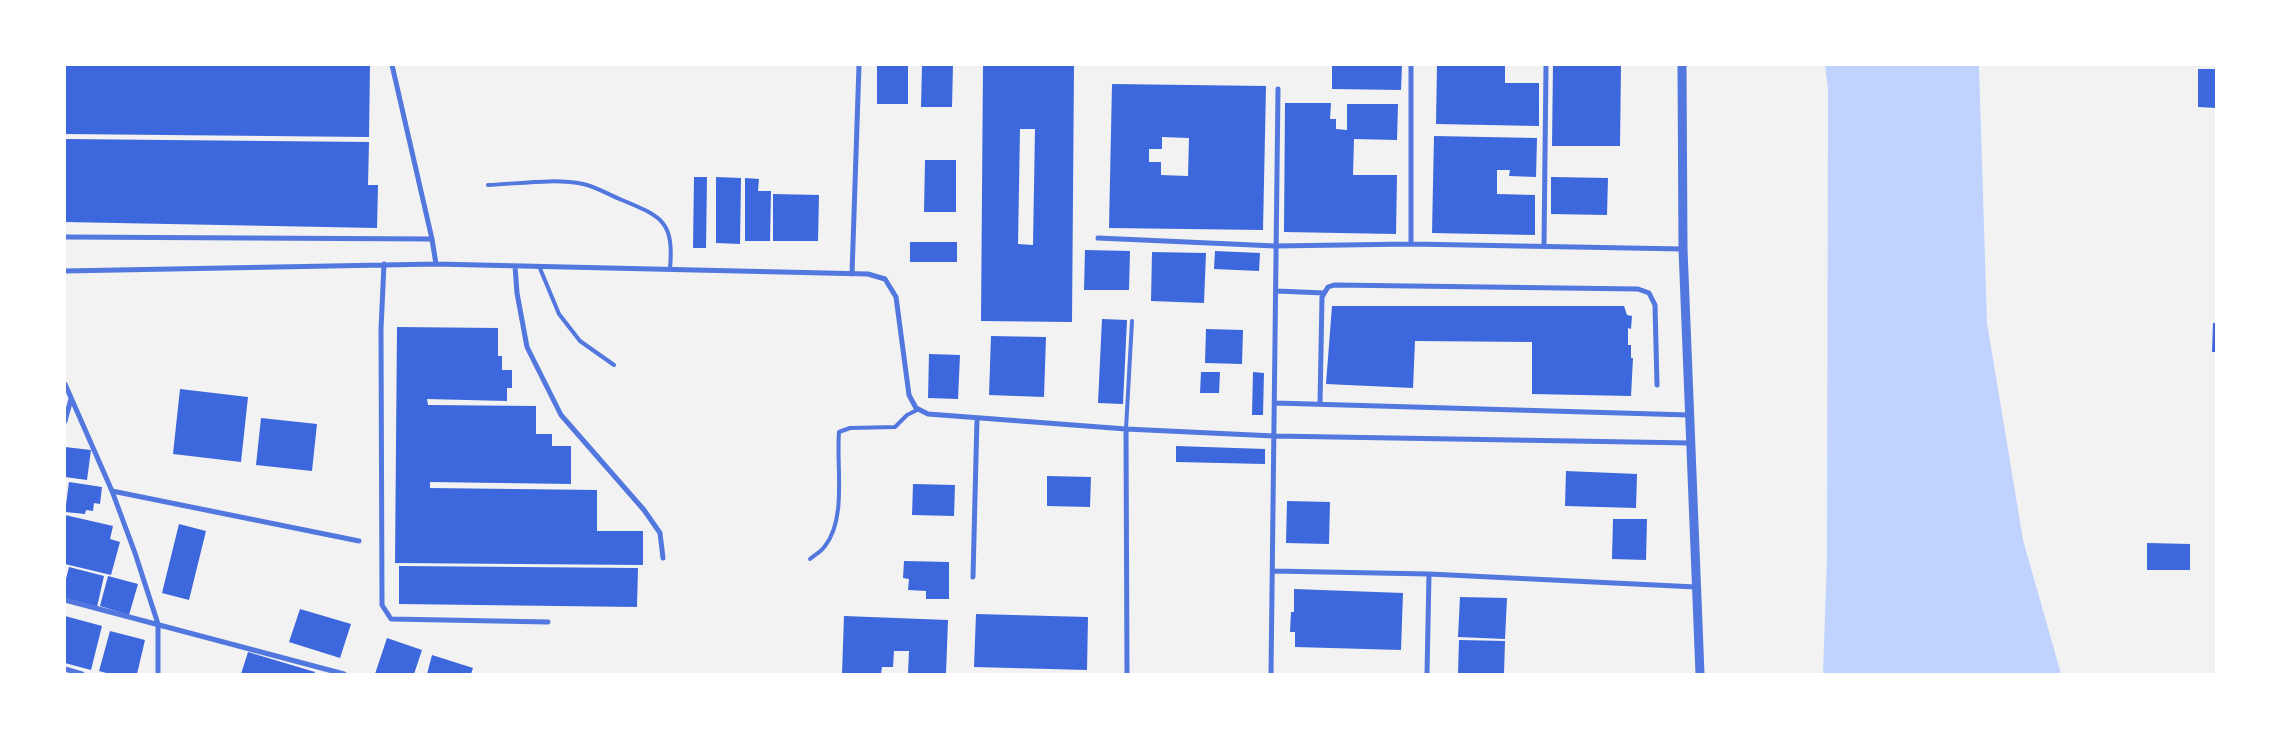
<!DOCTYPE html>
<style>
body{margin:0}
#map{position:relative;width:2281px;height:739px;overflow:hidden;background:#f2f2f2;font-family:"Titillium Web",sans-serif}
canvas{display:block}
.frame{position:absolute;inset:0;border:66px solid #fff;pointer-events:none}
</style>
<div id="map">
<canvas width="2281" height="739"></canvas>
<div class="frame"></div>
</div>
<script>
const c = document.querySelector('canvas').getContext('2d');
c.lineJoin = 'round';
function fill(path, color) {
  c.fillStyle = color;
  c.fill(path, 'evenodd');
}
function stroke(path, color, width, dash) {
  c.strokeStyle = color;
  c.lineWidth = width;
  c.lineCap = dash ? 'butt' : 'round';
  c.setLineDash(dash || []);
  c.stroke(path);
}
fill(new Path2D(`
 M 1825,65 L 1979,65 L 1987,323 L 2023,540 L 2061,674 L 1823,674 L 1827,558 L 1828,89 Z`), '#bfd3fe');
fill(new Path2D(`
 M 65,65 L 370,65 L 369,137 L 65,134 Z
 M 877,65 L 908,65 L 908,104 L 877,104 Z
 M 922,65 L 953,65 L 952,107 L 921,107 Z
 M 983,65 L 1074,65 L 1072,322 L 981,321 ZM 1020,129 L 1035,129 L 1033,245 L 1018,244 Z
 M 1332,65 L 1402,65 L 1401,90 L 1332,89 Z
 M 1437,65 L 1505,65 L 1505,83 L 1539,83 L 1539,126 L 1436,124 Z
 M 1553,65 L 1621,65 L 1620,146 L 1552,146 Z
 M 2198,69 L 2216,69 L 2216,108 L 2198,107 Z
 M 1112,84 L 1266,86 L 1263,230 L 1109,228 ZM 1162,137 L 1189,138 L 1188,176 L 1161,175 L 1161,162 L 1149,162 L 1149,149 L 1162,149 Z
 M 1285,103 L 1331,103 L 1330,119 L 1336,119 L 1336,129 L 1347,130 L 1347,104 L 1398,104 L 1397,140 L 1354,139 L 1353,175 L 1397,175 L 1396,234 L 1284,232 Z
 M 1434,136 L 1537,138 L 1536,177 L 1509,176 L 1510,170 L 1497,170 L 1497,194 L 1535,195 L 1535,235 L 1432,233 Z
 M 65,139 L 369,142 L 368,185 L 378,185 L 377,228 L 65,222 Z
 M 925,160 L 956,160 L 956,212 L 924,212 Z
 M 694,177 L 707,177 L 706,248 L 693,248 Z
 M 716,177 L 741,178 L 740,244 L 716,243 Z
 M 1551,177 L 1608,178 L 1607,215 L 1551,214 Z
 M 745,178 L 759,179 L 758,191 L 771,191 L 770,241 L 745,241 Z
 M 773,194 L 819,195 L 818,241 L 773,241 Z
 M 910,242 L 957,242 L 957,262 L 910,262 Z
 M 1085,250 L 1130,251 L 1129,290 L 1084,290 Z
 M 1215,251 L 1260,253 L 1259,271 L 1214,269 Z
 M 1152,252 L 1206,253 L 1204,303 L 1151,301 Z
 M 1332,306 L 1624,306 L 1627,315 L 1632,316 L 1631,329 L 1628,328 L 1628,345 L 1631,345 L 1631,358 L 1633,358 L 1631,396 L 1532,394 L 1532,342 L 1415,341 L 1413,388 L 1326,384 Z
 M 1102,319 L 1127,320 L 1123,404 L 1098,403 Z
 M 2213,323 L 2216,323 L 2216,352 L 2212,352 Z
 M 397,327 L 498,328 L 498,356 L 502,356 L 502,370 L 512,370 L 512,388 L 507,388 L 507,401 L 427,399 L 428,405 L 536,406 L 536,434 L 552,434 L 552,446 L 571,446 L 571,484 L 430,482 L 430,488 L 597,490 L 597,531 L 643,531 L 643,565 L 395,563 Z
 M 1206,329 L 1243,330 L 1242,364 L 1205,363 Z
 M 991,336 L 1046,337 L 1044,397 L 989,395 Z
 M 929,354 L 960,355 L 958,399 L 928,398 Z
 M 1201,372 L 1220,372 L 1219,393 L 1200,393 Z
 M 1253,372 L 1264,373 L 1263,415 L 1252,415 Z
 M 180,389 L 248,397 L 241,462 L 173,454 Z
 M 261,418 L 317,424 L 312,471 L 256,465 Z
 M 1176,446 L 1265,449 L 1265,464 L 1176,462 Z
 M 65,447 L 91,450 L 87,480 L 65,477 Z
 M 1566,471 L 1637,474 L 1636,508 L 1565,506 Z
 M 1047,476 L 1091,477 L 1090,507 L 1047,506 Z
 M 69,482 L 102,487 L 100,504 L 94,503 L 93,511 L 86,510 L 85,514 L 65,512 Z
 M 913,484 L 955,485 L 954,516 L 912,515 Z
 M 1287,501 L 1330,502 L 1329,544 L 1286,543 Z
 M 65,515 L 113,526 L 110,539 L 120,542 L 111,575 L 65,564 Z
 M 1613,519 L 1647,519 L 1646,560 L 1612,559 Z
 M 179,524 L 206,531 L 189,600 L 162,593 Z
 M 2147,543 L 2190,544 L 2190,570 L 2147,570 Z
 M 904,561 L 949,562 L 949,599 L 926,599 L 926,591 L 908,590 L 909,579 L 903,578 Z
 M 399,566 L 638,568 L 637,607 L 399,604 Z
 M 69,567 L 104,576 L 97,607 L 65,599 L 65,583 Z
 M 108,576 L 138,584 L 129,615 L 100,606 Z
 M 1294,589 L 1403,593 L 1401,650 L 1295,647 L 1295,632 L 1290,632 L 1291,612 L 1294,612 Z
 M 1460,597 L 1507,598 L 1505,639 L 1458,637 Z
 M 300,609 L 351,624 L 340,658 L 289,642 Z
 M 976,614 L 1088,617 L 1087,670 L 974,667 Z
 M 65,616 L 102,626 L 91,670 L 65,663 Z
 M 844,616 L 948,620 L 946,674 L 908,674 L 909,651 L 894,651 L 893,667 L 882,667 L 881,674 L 842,674 Z
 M 110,631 L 145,640 L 137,674 L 110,674 L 99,671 Z
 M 387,638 L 422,650 L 414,674 L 375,674 Z
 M 1459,640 L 1505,641 L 1504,674 L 1458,674 Z
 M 248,652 L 315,672 L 314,674 L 241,674 Z
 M 432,655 L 473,668 L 471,674 L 427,674 Z`), '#3d67dc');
stroke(new Path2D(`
 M 488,185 C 517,184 555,178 583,184 C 597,187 609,195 622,200 C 663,217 674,222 670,269
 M 539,266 L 559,314 L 580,341 L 614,365
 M 1126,429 L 1132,321
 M 810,559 C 815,555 822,551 825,546 C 847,518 836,466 839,432 L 850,428 L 895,427 L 907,415 L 919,409`), '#5277de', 4);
stroke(new Path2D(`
 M 392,65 L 432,239 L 436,264
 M 65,237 L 432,239
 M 1098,238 L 1275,246 L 1411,244 L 1683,249
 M 1411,244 L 1411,65
 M 1544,246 L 1546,65
 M 384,264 L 381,329 L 382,605 L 391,619 L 548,622
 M 515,266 L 517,293 L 527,347 L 561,415 L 644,510 L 660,533 L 663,558
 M 65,271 L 436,264 L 868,274 L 885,279 L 896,297 L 909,395 L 916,408 L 928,414 L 1126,429 L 1274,436 L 1691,443
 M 852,274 L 859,65
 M 1277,291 L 1324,293
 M 65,384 L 112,491 L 135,553 L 158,624 L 158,674
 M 1275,403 L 1689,415
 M 1320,404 L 1322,297 L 1328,287 L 1334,285 L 1638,289 L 1649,293 L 1655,305 L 1657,385
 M 65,421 L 71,399
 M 1126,429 L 1127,674
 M 112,491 L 359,541
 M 1273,571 L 1429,574 L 1696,587
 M 973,577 L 977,418
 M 65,600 L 344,674
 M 65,669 L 82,674
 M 1271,674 L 1278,89
 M 1427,674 L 1429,574`), '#5277de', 5);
stroke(new Path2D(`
 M 1682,65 L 1683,249 L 1700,674`), '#5277de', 9);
</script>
